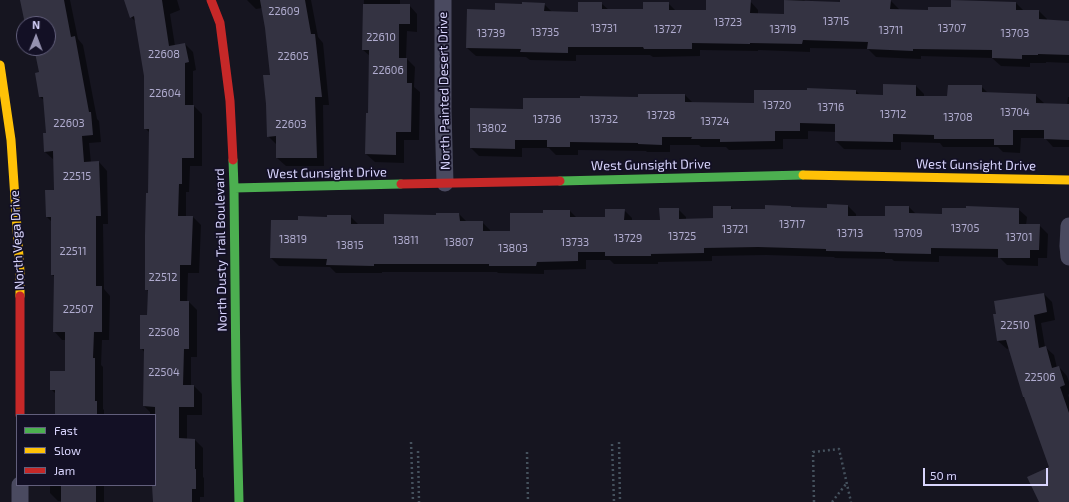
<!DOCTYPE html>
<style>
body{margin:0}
#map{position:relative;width:1069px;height:502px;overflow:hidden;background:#161520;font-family:"Exo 2",sans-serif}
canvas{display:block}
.legend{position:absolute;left:16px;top:414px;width:140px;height:72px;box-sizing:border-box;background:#131025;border:1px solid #625f7c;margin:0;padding:5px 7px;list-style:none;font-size:12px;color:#d9d5fe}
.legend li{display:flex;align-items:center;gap:8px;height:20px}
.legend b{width:20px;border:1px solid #625f7c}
.north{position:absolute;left:16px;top:16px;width:40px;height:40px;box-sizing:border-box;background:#131025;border:1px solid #625f7c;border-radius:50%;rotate:1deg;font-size:11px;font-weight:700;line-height:16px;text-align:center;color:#d9d5fe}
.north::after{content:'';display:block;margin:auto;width:14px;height:18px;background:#9592b0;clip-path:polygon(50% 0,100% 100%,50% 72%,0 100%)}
.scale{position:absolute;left:923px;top:468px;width:125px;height:18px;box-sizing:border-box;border:2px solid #d9d5fe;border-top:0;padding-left:5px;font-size:12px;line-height:14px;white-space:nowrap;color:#d9d5fe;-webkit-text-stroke:3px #131025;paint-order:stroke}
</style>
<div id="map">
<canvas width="1069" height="502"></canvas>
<ul class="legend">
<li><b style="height:5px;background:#4caf50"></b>Fast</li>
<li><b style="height:5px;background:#ffc107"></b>Slow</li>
<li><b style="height:5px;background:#c62828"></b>Jam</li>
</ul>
<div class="north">N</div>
<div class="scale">50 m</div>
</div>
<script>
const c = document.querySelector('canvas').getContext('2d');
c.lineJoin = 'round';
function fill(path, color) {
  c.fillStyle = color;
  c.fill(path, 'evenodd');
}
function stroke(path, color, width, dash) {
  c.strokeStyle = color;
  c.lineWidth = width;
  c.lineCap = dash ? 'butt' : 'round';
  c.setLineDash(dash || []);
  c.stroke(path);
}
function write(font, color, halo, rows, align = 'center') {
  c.font = font + ' "Exo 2",sans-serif';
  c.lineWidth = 3.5;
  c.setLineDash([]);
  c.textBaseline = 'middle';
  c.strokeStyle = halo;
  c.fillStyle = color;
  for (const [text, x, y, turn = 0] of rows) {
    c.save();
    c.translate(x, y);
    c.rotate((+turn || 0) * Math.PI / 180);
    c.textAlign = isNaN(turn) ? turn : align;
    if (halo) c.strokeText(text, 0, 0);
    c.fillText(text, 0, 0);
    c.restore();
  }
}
fill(new Path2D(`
 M 21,0 L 70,0 L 78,39 L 83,45 L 97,119 L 99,121 L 101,142 L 89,143 L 91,163 L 99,162 L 107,171 L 108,224 L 103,224 L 104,289 L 110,296 L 109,340 L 102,340 L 101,365 L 103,367 L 103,409 L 104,410 L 104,415 L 56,415 L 56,394 L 51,389 L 66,372 L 66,340 L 62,340 L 54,331 L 55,277 L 52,275 L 52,222 L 47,217 L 55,191 L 54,160 L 45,152 L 47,134 L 45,101 L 40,97 L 40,73 L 35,48 L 48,48 L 48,24 L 26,24 Z
 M 125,0 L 177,0 L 180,10 L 170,14 L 175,46 L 185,44 L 193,52 L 196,70 L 193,71 L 193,105 L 202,114 L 202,166 L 190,166 L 189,192 L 186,192 L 186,217 L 193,217 L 201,225 L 199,273 L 188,273 L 187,302 L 189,302 L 197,310 L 197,357 L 191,357 L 191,386 L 194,386 L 202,394 L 202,415 L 187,415 L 187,439 L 195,440 L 203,448 L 203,477 L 204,478 L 204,497 L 200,497 L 200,502 L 154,502 L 154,485 L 155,485 L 155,415 L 150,415 L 150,412 L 144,406 L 145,353 L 141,348 L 148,316 L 149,292 L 146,289 L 150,133 L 145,128 L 145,76 L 136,22 L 131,17 Z
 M 247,0 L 311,0 L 318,37 L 323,43 L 329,105 L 323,105 L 324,166 L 286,166 L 277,158 L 277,144 L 276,144 L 268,136 L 271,76 L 266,28 L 262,8 L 256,9 Z
 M 364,0 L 400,0 L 400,5 L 409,5 L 417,14 L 417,32 L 407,31 L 406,58 L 415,67 L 414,87 L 420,92 L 419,140 L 404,140 L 404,163 L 375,162 L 366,154 L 369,114 L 370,56 L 363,50 Z
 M 785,0 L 804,0 L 807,2 L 841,3 L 841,0 L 890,0 L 899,9 L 899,10 L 929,11 L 1016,3 L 1024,11 L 1039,11 L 1047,19 L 1047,21 L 1069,22 L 1069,63 L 1046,62 L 1046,63 L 1030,63 L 1030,67 L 1001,66 L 992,58 L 921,56 L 921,59 L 876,57 L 868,49 L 810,48 L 810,52 L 758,50 L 758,51 L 700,50 L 700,56 L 653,57 L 650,55 L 576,55 L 576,61 L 530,60 L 526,57 L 476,56 L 467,48 L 496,11 L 544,4 L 552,12 L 579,13 L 579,3 L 602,4 L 609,10 L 644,10 L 668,3 L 676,11 L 707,11 L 750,1 L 758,10 L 758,14 L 785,15 Z
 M 916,86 L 924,94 L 924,97 L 948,97 L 981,86 L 988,93 L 1035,95 L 1044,103 L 1043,104 L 1067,105 L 1068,97 L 1069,97 L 1069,147 L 1053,147 L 1045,138 L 1021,138 L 1020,153 L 1003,152 L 998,147 L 943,147 L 940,143 L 901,142 L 901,150 L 844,149 L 836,141 L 836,132 L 808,131 L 808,139 L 783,139 L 783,149 L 729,150 L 726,147 L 701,147 L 699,145 L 670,145 L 670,152 L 647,152 L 646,151 L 578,150 L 578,155 L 556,155 L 549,148 L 522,148 L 522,157 L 479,156 L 471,148 L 524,110 L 639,98 L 685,95 L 693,103 L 755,104 L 856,91 L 860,95 L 884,96 Z
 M 766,206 L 791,207 L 793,209 L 828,209 L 848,206 L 856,214 L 856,217 L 886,217 L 909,207 L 916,214 L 943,215 L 1018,209 L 1027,217 L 1026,225 L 1039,225 L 1048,234 L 1047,258 L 1038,258 L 1038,266 L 1007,265 L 999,257 L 939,256 L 939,262 L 894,261 L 892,259 L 835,258 L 834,257 L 766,255 L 712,256 L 712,261 L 658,262 L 658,264 L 614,264 L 610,260 L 586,260 L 586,269 L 544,270 L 544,274 L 498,273 L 497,272 L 382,272 L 382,273 L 336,273 L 330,267 L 279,266 L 271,258 L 272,221 L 298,221 L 328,218 L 350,216 L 359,225 L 385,225 L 437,216 L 459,214 L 467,222 L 482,222 L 490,230 L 490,232 L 511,232 L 544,214 L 570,211 L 577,218 L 606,218 L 624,210 L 632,218 L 632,221 L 661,221 L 678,209 L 686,217 L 686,220 L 714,219 L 731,207 L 734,210 L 766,210 Z
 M 1044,294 L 1052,302 L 1055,320 L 1041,323 L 1045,347 L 1054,355 L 1057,368 L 1059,367 L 1067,376 L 1069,382 L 1069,394 L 1068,395 L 1069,398 L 1069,502 L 1040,502 L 1050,467 L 1027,400 L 1023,397 L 1010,348 L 1007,349 L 998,341 Z
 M 50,485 L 104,485 L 104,502 L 62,502 L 62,501 L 58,501 L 50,493 Z`), '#0007');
fill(new Path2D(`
 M 20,0 L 64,0 L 71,37 L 75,36 L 89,112 L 91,112 L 93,135 L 82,136 L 84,162 L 99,161 L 101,216 L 96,216 L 96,286 L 102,286 L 102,332 L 94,332 L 93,358 L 95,358 L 95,401 L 97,401 L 97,415 L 55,415 L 55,390 L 50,390 L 50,371 L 65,371 L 65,332 L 53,332 L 54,275 L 51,275 L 51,217 L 46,217 L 45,190 L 54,190 L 53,151 L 44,152 L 43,133 L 46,133 L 43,97 L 39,97 L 35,73 L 39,72 L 34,48 L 48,48 L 48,24 L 25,24 Z
 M 124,0 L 162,0 L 169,46 L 185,43 L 189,62 L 185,63 L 185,105 L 194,105 L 194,158 L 182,158 L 182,184 L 179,184 L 178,216 L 193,216 L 191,265 L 180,265 L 180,301 L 189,301 L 189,349 L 184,349 L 183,385 L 194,385 L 194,407 L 179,407 L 179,438 L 195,439 L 195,469 L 196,469 L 196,489 L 192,489 L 192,502 L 153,502 L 152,485 L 155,485 L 155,407 L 143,406 L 144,349 L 140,349 L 140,315 L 147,315 L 148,290 L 145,290 L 145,235 L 146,193 L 148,193 L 149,129 L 144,129 L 144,76 L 134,16 L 130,18 Z
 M 260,0 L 305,0 L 311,34 L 315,34 L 322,97 L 315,97 L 317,158 L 276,158 L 276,136 L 267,137 L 266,104 L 263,75 L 270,75 L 265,28 Z
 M 706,0 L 751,0 L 750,13 L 784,14 L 784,0 L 840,2 L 840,0 L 891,0 L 890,9 L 928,10 L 928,7 L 951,7 L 951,0 L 1016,2 L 1016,10 L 1039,10 L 1039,19 L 1069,21 L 1069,55 L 1038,54 L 1038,55 L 1022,55 L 1022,59 L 992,58 L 992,50 L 913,49 L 913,51 L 867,49 L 868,42 L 803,40 L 802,44 L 750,43 L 750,44 L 692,43 L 692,49 L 644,49 L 643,47 L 568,47 L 568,53 L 520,52 L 521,49 L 466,48 L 467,9 L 495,10 L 495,3 L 522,4 L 522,2 L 545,3 L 544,11 L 578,12 L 578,2 L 602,2 L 602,9 L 643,9 L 643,2 L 669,2 L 669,10 L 706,10 Z
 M 363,4 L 410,4 L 410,24 L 399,24 L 399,58 L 407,58 L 407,83 L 412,83 L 411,132 L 396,132 L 396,155 L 365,154 L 366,113 L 368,113 L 369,50 L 362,50 Z
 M 883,84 L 916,85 L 916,96 L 947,96 L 948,85 L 982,85 L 982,92 L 1036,94 L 1036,103 L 1069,104 L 1069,140 L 1044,139 L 1044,130 L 1013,130 L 1013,145 L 994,145 L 994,139 L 934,139 L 934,135 L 893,134 L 893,142 L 835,141 L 835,124 L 800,123 L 800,131 L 775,131 L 775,141 L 720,142 L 720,139 L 691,139 L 692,137 L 662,137 L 662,145 L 638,144 L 638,143 L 570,142 L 570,147 L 547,147 L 547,140 L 515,140 L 515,149 L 470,148 L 470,108 L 523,109 L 523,98 L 580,98 L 580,96 L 638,97 L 638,94 L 685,94 L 685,102 L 754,103 L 754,90 L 807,90 L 807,88 L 856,90 L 856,94 L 883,95 Z
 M 827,204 L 848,205 L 848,216 L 885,216 L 885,206 L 909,206 L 909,213 L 942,214 L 942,208 L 966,208 L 966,206 L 1019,208 L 1019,224 L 1040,224 L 1039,250 L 1030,250 L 1030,258 L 998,258 L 998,249 L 931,248 L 931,254 L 885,253 L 885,252 L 826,251 L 826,249 L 758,247 L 704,248 L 704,253 L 651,254 L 651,256 L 605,256 L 605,252 L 578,252 L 578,261 L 537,262 L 536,266 L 489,266 L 489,264 L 374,264 L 374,266 L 326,265 L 327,259 L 270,258 L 271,220 L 298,220 L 298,216 L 327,217 L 327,215 L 351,215 L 351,224 L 384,224 L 384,214 L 436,215 L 436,213 L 459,213 L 460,221 L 483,221 L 483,231 L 510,231 L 510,213 L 543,213 L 543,210 L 570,210 L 570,217 L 605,217 L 605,209 L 625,209 L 624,220 L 660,220 L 659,208 L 679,208 L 679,219 L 713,218 L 713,206 L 731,206 L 731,209 L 765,209 L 765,205 L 791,206 L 791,207 L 827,208 Z
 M 1044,293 L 1047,312 L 1034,315 L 1039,348 L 1046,346 L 1052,368 L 1059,366 L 1065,385 L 1060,387 L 1069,413 L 1069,502 L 1039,502 L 1027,477 L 1049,467 L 1024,397 L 1023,397 L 1006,340 L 997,341 L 993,314 L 996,314 L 994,301 Z
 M 61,485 L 96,485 L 96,502 L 61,502 Z`), '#343342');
stroke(new Path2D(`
 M 411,442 L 413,502
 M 619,442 L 620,502
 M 612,444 L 614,502
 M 418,451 L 419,502
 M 527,452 L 528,502
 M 814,502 L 813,452 L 839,449 L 851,502
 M 832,502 L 846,484`), '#45515d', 2.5, [2, 3]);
stroke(new Path2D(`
 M 443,0 L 443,111 L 445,183
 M 1069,226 L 1068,246 L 1069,257
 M 20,485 L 20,502`), '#4a4a60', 17);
stroke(new Path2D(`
 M 233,160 L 234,188 L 236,379 L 239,502
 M 560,181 L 803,175
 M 234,188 L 401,184`), '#4caf50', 9);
stroke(new Path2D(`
 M 0,65 L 11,140 L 20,272 L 20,296
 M 803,175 L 1069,180`), '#ffc107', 9);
stroke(new Path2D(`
 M 211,0 L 220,23 L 230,101 L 233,160
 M 401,184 L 560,181
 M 20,296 L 20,415`), '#c62828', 9);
write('11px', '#b0accf', null, [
 ["22609",284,11],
 ["13715",836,21],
 ["13723",728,22],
 ["13731",604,28],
 ["13707",952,28],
 ["13727",668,29],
 ["13719",783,29],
 ["13711",891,30],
 ["13735",545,32],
 ["13739",491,33],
 ["13703",1015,33],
 ["22610",381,37],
 ["22608",164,54],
 ["22605",293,56],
 ["22606",388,70],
 ["22604",165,93],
 ["13720",777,105],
 ["13716",831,107],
 ["13704",1015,112],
 ["13712",893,114],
 ["13728",661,115],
 ["13708",958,117],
 ["13736",547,119],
 ["13732",604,119],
 ["13724",715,121],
 ["22603",69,123],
 ["22603",291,124],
 ["13802",492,128],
 ["22515",77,176],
 ["13717",792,224],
 ["13705",965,228],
 ["13721",735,229],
 ["13713",850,233],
 ["13709",908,233],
 ["13725",682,236],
 ["13701",1019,237],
 ["13729",628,238],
 ["13819",293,239],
 ["13811",406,240],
 ["13807",459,242],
 ["13733",575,242],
 ["13815",350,245],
 ["13803",513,248],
 ["22511",73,251],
 ["22512",163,277],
 ["22507",78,309],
 ["22510",1015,325],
 ["22508",164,332],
 ["22504",164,372],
 ["22506",1040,377]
]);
write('13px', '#d9d5fe', '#131025', [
 ["North Painted Desert Drive",444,91,-91],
 ["West Gunsight Drive",651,165,-1],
 ["West Gunsight Drive",976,165,1],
 ["West Gunsight Drive",327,173,-1],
 ["North Vega Drive",17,240,-93],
 ["North Dusty Trail Boulevard",221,250,-91]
]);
</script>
